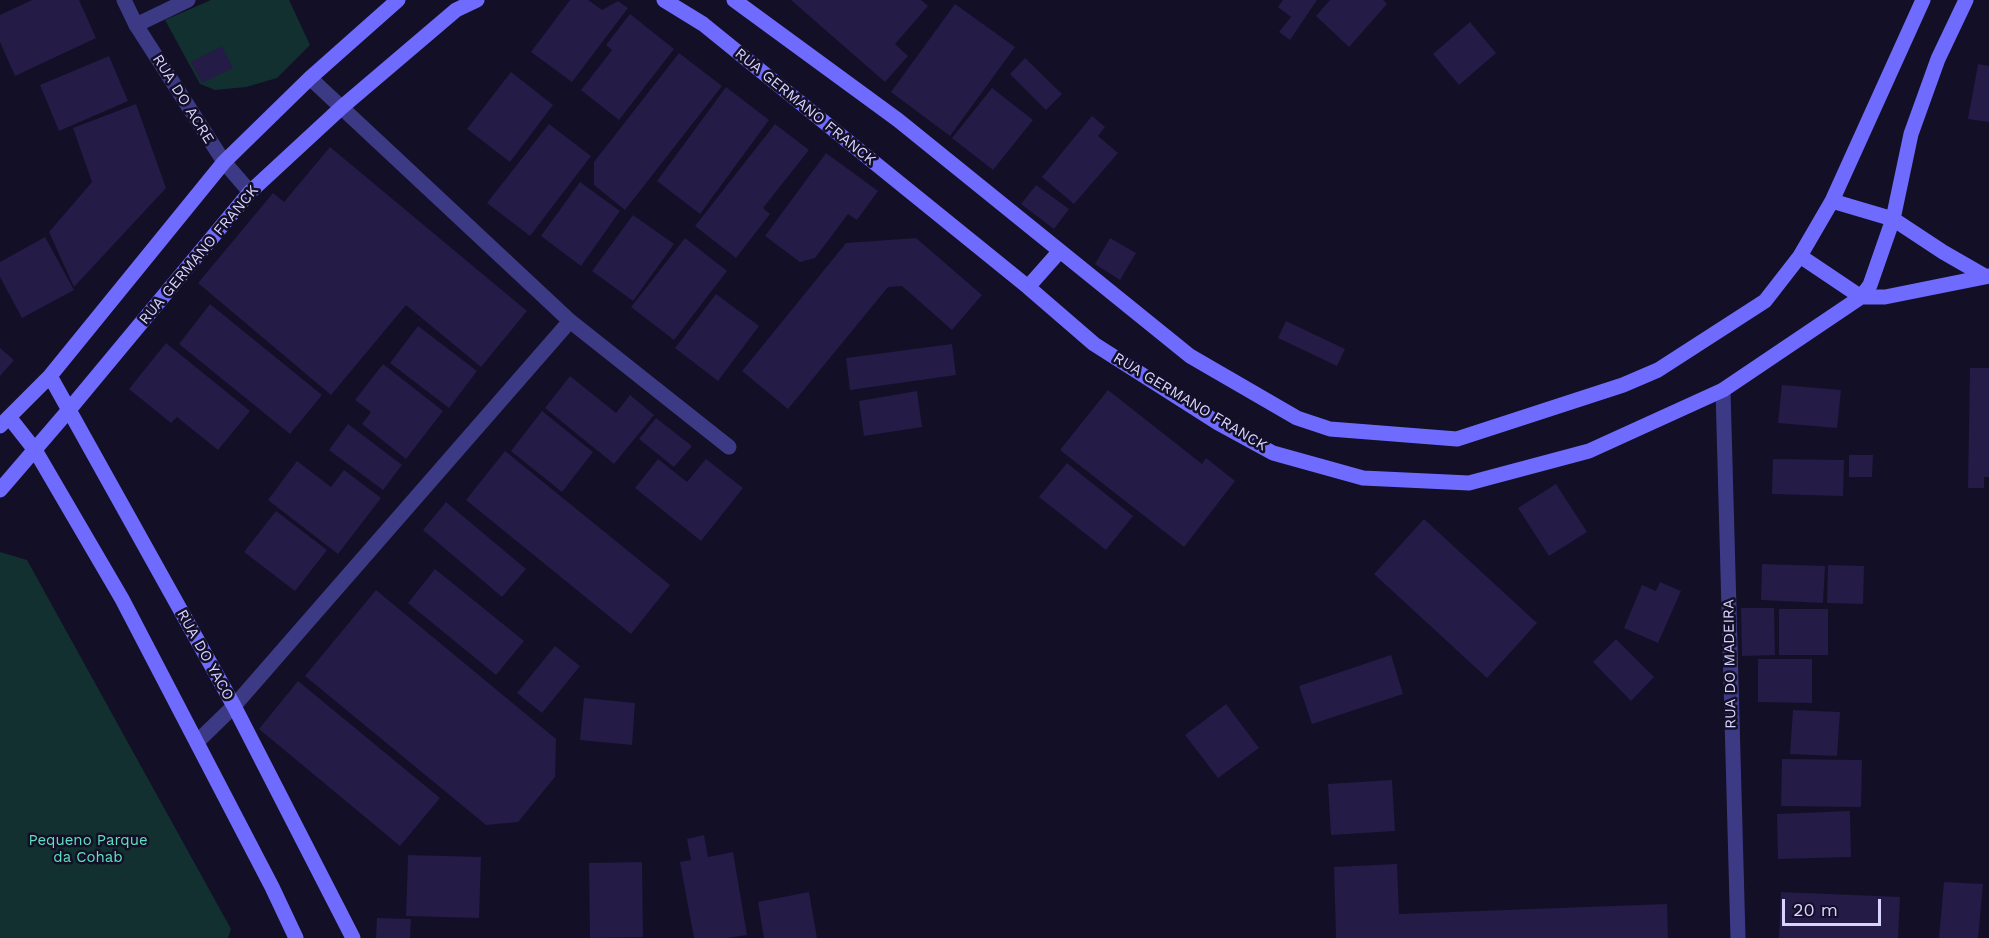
<!DOCTYPE html>
<style>
body{margin:0}
#map{position:relative;width:1989px;height:938px;overflow:hidden;background:#130f26;font-family:"Work Sans",sans-serif}
canvas{display:block}
.scale{position:absolute;left:1782px;top:899px;width:99px;height:27px;box-sizing:border-box;border:3px solid #d9d4ff;border-top:0;padding-left:8px;font-size:18px;line-height:21px;white-space:nowrap;color:#d9d4ff;-webkit-text-stroke:4px #130f26;paint-order:stroke}
</style>
<div id="map">
<canvas width="1989" height="938"></canvas>
<div class="scale">20 m</div>
</div>
<script>
const c = document.querySelector('canvas').getContext('2d');
c.lineJoin = 'round';
function fill(path, color) {
  c.fillStyle = color;
  c.fill(path, 'evenodd');
}
function stroke(path, color, width, dash) {
  c.strokeStyle = color;
  c.lineWidth = width;
  c.lineCap = dash ? 'butt' : 'round';
  c.setLineDash(dash || []);
  c.stroke(path);
}
function write(font, color, halo, rows, align = 'center') {
  c.font = font + ' "Work Sans",sans-serif';
  c.lineWidth = 5;
  c.setLineDash([]);
  c.textBaseline = 'middle';
  c.strokeStyle = halo;
  c.fillStyle = color;
  for (const [text, x, y, turn = 0] of rows) {
    c.save();
    c.translate(x, y);
    c.rotate((+turn || 0) * Math.PI / 180);
    c.textAlign = isNaN(turn) ? turn : align;
    if (halo) c.strokeText(text, 0, 0);
    c.fillText(text, 0, 0);
    c.restore();
  }
}
fill(new Path2D(`
 M 211,0 L 289,0 L 310,45 L 277,78 L 246,87 L 215,90 L 200,84 L 165,20 Z
 M 0,552 L 27,560 L 231,929 L 228,938 L 0,938 Z`), '#12302f');
fill(new Path2D(`
 M 32,0 L 79,0 L 96,38 L 15,76 L 0,42 L 0,15 Z
 M 570,0 L 588,0 L 602,10 L 618,1 L 628,8 L 572,82 L 531,52 Z
 M 791,0 L 921,0 L 928,6 L 895,44 L 908,56 L 885,82 Z
 M 1283,0 L 1317,0 L 1290,40 L 1279,32 L 1291,17 L 1278,7 Z
 M 1330,0 L 1383,0 L 1387,4 L 1349,47 L 1316,16 Z
 M 955,4 L 1015,47 L 950,136 L 891,92 Z
 M 630,14 L 674,49 L 619,120 L 581,90 L 612,50 L 606,45 Z
 M 1470,22 L 1496,53 L 1459,85 L 1433,54 Z
 M 222,46 L 233,68 L 202,83 L 191,62 Z
 M 679,53 L 722,86 L 625,210 L 594,185 L 594,162 Z
 M 109,56 L 128,101 L 59,131 L 40,85 Z
 M 1025,58 L 1062,94 L 1046,110 L 1010,74 Z
 M 1978,64 L 1989,66 L 1989,122 L 1968,119 Z
 M 511,72 L 553,105 L 510,162 L 467,129 Z
 M 726,87 L 769,120 L 700,214 L 657,181 Z
 M 992,88 L 1033,120 L 993,170 L 952,138 Z
 M 136,104 L 166,188 L 74,287 L 49,232 L 92,182 L 73,128 Z
 M 1092,116 L 1105,127 L 1098,136 L 1118,153 L 1074,204 L 1042,177 Z
 M 549,124 L 591,156 L 530,236 L 487,203 Z
 M 775,124 L 809,150 L 763,208 L 770,214 L 736,258 L 695,226 Z
 M 330,147 L 527,311 L 481,367 L 406,305 L 331,395 L 198,283 L 273,193 L 284,202 Z
 M 826,153 L 878,191 L 857,220 L 848,214 L 815,258 L 800,262 L 765,236 Z
 M 580,182 L 620,211 L 581,266 L 541,236 Z
 M 1036,185 L 1069,209 L 1054,229 L 1021,204 Z
 M 633,215 L 674,244 L 633,301 L 592,271 Z
 M 45,237 L 74,290 L 22,318 L 0,277 L 0,262 Z
 M 685,238 L 727,271 L 674,340 L 631,307 Z
 M 916,238 L 982,295 L 952,330 L 902,286 L 888,287 L 788,409 L 742,371 L 846,243 Z
 M 1110,238 L 1136,253 L 1120,280 L 1095,264 Z
 M 716,294 L 759,326 L 718,381 L 675,348 Z
 M 210,304 L 322,395 L 290,434 L 179,344 Z
 M 1286,321 L 1345,349 L 1337,366 L 1278,338 Z
 M 418,326 L 477,371 L 449,408 L 390,363 Z
 M 166,343 L 250,411 L 218,450 L 177,417 L 171,423 L 129,389 Z
 M 952,344 L 956,375 L 850,390 L 846,358 Z
 M 0,348 L 14,360 L 0,376 Z
 M 383,364 L 443,411 L 406,459 L 362,424 L 371,412 L 355,400 Z
 M 1970,368 L 1989,368 L 1989,477 L 1984,477 L 1984,488 L 1968,488 Z
 M 570,376 L 616,413 L 630,395 L 654,415 L 614,464 L 545,408 Z
 M 1782,385 L 1841,390 L 1837,428 L 1778,423 Z
 M 1108,390 L 1202,464 L 1206,458 L 1235,481 L 1184,547 L 1060,450 Z
 M 917,391 L 922,427 L 864,436 L 859,401 Z
 M 542,411 L 593,452 L 562,492 L 511,451 Z
 M 656,418 L 692,446 L 674,467 L 639,439 Z
 M 348,424 L 402,465 L 383,490 L 329,450 Z
 M 505,451 L 670,585 L 631,634 L 466,500 Z
 M 1849,455 L 1873,455 L 1872,477 L 1849,477 Z
 M 658,459 L 687,482 L 706,459 L 743,488 L 701,541 L 635,488 Z
 M 1773,459 L 1844,460 L 1843,496 L 1772,494 Z
 M 297,461 L 331,487 L 344,470 L 381,498 L 338,554 L 268,500 Z
 M 1067,463 L 1133,516 L 1106,550 L 1039,497 Z
 M 1556,484 L 1587,532 L 1549,556 L 1518,508 Z
 M 446,502 L 526,569 L 502,597 L 423,530 Z
 M 276,511 L 327,550 L 295,591 L 244,552 Z
 M 1424,519 L 1537,623 L 1487,678 L 1374,574 Z
 M 1762,564 L 1825,566 L 1823,603 L 1761,600 Z
 M 1828,565 L 1864,566 L 1863,604 L 1827,603 Z
 M 435,569 L 524,641 L 496,675 L 408,603 Z
 M 1660,582 L 1681,591 L 1658,643 L 1624,628 L 1642,585 L 1656,591 Z
 M 376,590 L 556,739 L 555,777 L 518,822 L 486,825 L 305,676 Z
 M 1741,608 L 1774,608 L 1775,655 L 1742,656 Z
 M 1779,609 L 1828,609 L 1828,655 L 1779,655 Z
 M 1616,639 L 1654,677 L 1631,701 L 1593,662 Z
 M 555,646 L 580,666 L 542,713 L 517,693 Z
 M 1391,655 L 1403,694 L 1312,724 L 1299,686 Z
 M 1758,659 L 1812,659 L 1812,703 L 1758,702 Z
 M 298,681 L 440,798 L 400,846 L 259,729 Z
 M 584,698 L 635,703 L 632,745 L 580,740 Z
 M 1226,704 L 1259,748 L 1218,778 L 1185,735 Z
 M 1793,710 L 1840,712 L 1837,756 L 1790,754 Z
 M 1782,759 L 1862,760 L 1861,807 L 1781,806 Z
 M 1392,780 L 1395,831 L 1331,835 L 1328,784 Z
 M 1850,811 L 1851,857 L 1778,859 L 1777,814 Z
 M 704,835 L 708,857 L 733,852 L 747,935 L 727,938 L 694,938 L 680,862 L 691,860 L 687,839 Z
 M 408,855 L 481,857 L 479,918 L 406,916 Z
 M 642,862 L 643,937 L 590,938 L 589,863 Z
 M 1397,864 L 1399,914 L 1667,904 L 1668,938 L 1336,938 L 1334,867 Z
 M 1944,882 L 1983,884 L 1978,938 L 1939,938 Z
 M 809,892 L 817,938 L 764,938 L 758,902 Z
 M 1781,892 L 1900,897 L 1898,938 L 1779,938 Z
 M 377,918 L 411,919 L 410,938 L 376,938 Z`), '#241b47');
stroke(new Path2D(`
 M 136,25 L 188,0`), '#3d3a85', 15);
stroke(new Path2D(`
 M 124,0 L 136,25 L 224,162 L 250,192
 M 310,78 L 570,321 L 729,447
 M 1723,390 L 1738,938
 M 197,742 L 234,706 L 570,321`), '#3d3a85', 15);
stroke(new Path2D(`
 M 664,0 L 703,24 L 1028,287 L 1094,344 L 1218,423 L 1273,453 L 1363,478 L 1469,483 L 1589,451 L 1723,390 L 1861,297 L 1885,297 L 1989,276
 M 734,0 L 898,120 L 1190,356 L 1297,418 L 1330,429 L 1457,439 L 1623,385 L 1658,370 L 1765,301 L 1800,256 L 1832,201 L 1923,0
 M 1832,201 L 1893,219 L 1943,252 L 1983,275
 M 1800,256 L 1861,297
 M 1028,287 L 1059,252
 M 1861,297 L 1870,285 L 1893,219 L 1911,134 L 1938,59 L 1966,0
 M 50,376 L 234,706 L 353,938
 M 9,417 L 35,450 L 122,599 L 272,887 L 296,938
 M 0,426 L 50,376 L 224,162 L 310,78 L 398,0
 M 0,490 L 68,411 L 250,192 L 342,107 L 456,10 L 477,0`), '#6f6bff', 15);
write('15px', '#d9d4ff', '#130f26', [
 ["RUA DO ACRE",183,99,58],
 ["RUA GERMANO FRANCK",805,107,39],
 ["RUA GERMANO FRANCK",199,255,-50],
 ["RUA GERMANO FRANCK",1190,402,31],
 ["RUA DO YACO",205,655,61],
 ["RUA DO MADEIRA",1730,664,-91]
]);
write('15px', '#5fe0c0', '#130f26', [
 ["Pequeno Parque",88,841],
 ["da Cohab",88,858]
]);
</script>
